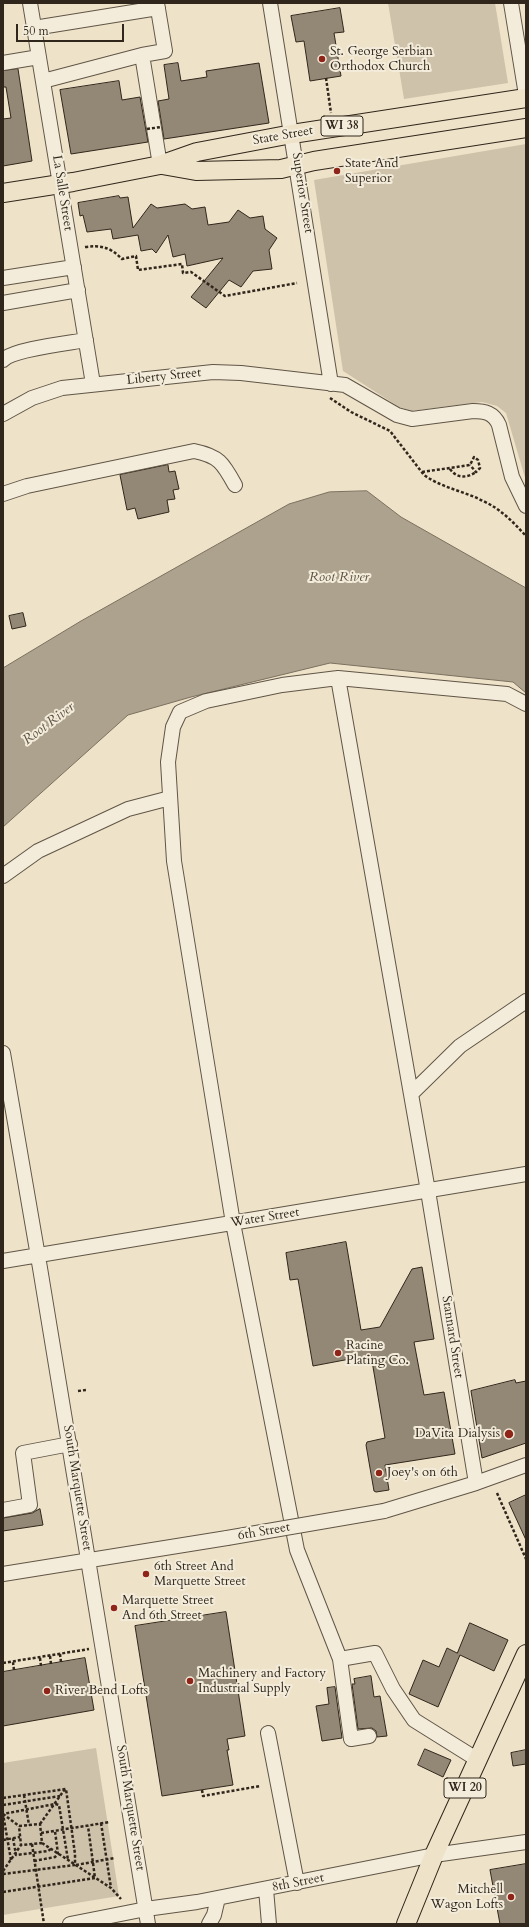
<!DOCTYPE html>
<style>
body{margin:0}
#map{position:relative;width:529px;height:1927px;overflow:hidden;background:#eee2c8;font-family:Cardo,serif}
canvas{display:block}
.frame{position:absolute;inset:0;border:4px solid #30261b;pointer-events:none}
.scale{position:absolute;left:16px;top:24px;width:108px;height:18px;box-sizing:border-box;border:2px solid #30261b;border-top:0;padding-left:5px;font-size:12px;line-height:14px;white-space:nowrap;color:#30261b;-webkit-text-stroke:3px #f4ecdb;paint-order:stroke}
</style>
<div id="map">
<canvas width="529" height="1927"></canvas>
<div class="frame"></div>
<div class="scale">50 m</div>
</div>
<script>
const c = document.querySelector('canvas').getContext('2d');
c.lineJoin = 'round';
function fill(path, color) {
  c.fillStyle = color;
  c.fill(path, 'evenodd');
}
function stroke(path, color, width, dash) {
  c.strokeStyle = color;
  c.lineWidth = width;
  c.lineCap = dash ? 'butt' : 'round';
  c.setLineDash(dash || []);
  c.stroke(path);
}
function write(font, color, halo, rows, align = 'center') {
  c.font = font + ' Cardo,serif';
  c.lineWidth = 4;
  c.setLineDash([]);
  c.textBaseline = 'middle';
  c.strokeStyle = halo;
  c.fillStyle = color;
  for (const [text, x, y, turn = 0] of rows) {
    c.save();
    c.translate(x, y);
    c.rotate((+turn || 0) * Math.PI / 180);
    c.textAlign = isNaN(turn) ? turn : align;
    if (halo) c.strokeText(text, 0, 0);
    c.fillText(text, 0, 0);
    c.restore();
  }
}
fill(new Path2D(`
 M 388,3 L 495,3 L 508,83 L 404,99 Z
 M 526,144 L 526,481 L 506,413 L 497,406 L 482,402 L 411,411 L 399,407 L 343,371 L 314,180 Z
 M 96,1748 L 119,1896 L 3,1915 L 3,1763 Z`), '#cec2ab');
const water = new Path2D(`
 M 367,491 L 401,517 L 526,588 L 526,693 L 513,682 L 330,663 L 191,697 L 128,715 L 3,827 L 3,668 L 81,621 L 289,504 L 329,492 Z`);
fill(water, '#ada28d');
stroke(water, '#7b705f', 1);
const building = new Path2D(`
 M 340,8 L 344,32 L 334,33 L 341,76 L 310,81 L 304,41 L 296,42 L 291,16 Z
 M 178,63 L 181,81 L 207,77 L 206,71 L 259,63 L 269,123 L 164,139 L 158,101 L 169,99 L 164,65 Z
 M 18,69 L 32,161 L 3,166 L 3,119 L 11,118 L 6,87 L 3,87 L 3,71 Z
 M 119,81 L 122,100 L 140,97 L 148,142 L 71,154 L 60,90 Z
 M 119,196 L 120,198 L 128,197 L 133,228 L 151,204 L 157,208 L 185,204 L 192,209 L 205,207 L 208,225 L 229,222 L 238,210 L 250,218 L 263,216 L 265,229 L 277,238 L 269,250 L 272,269 L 253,271 L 241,287 L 229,280 L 206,308 L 191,297 L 223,258 L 187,266 L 185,254 L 173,257 L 168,235 L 156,253 L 152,249 L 141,251 L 138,235 L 113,239 L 111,229 L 87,232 L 83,215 L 80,216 L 78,203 Z
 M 168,465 L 169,472 L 175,471 L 179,489 L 173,490 L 175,499 L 167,500 L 169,512 L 138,519 L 135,508 L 127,510 L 120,475 Z
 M 23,613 L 26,626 L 12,629 L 9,616 Z
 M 346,1242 L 361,1330 L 380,1327 L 412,1269 L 422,1267 L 434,1339 L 414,1342 L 424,1395 L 444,1392 L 455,1454 L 385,1465 L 389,1490 L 376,1492 L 374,1491 L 366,1445 L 367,1442 L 385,1438 L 371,1355 L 313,1366 L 298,1279 L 290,1280 L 286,1253 Z
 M 515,1380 L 516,1383 L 526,1381 L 526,1443 L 482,1458 L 471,1391 Z
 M 526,1495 L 526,1540 L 509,1503 Z
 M 40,1509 L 43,1525 L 3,1531 L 3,1518 L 32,1513 Z
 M 226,1612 L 245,1736 L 227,1739 L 229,1750 L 227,1750 L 233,1785 L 162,1796 L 135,1626 Z
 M 470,1623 L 508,1640 L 494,1671 L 460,1655 L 438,1707 L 409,1694 L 423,1660 L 439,1667 L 447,1648 L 457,1653 Z
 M 85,1658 L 94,1710 L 3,1726 L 3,1672 Z
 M 371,1676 L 374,1697 L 380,1696 L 387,1736 L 377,1737 L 376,1731 L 372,1728 L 358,1729 L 352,1684 L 355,1684 L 354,1679 Z
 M 335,1687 L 342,1738 L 322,1741 L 316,1706 L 329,1704 L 327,1688 Z
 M 425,1749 L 451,1760 L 443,1777 L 418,1765 Z
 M 526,1750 L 526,1764 L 513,1766 L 511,1753 Z
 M 526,1864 L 526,1924 L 500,1924 L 490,1870 Z`);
fill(building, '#938875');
stroke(building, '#30261b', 1);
const minor = new Path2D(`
 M 30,3 L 93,384
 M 270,3 L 331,384
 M 511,3 L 526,95
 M 34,28 L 158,8
 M 142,55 L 160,165
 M 3,63 L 39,57
 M 43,81 L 142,55 L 165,51 L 157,3
 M 3,278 L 74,267
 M 3,303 L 78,290
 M 3,360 C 13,349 70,343 86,340
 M 3,414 L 32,398 L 62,388 L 213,372 L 241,373 L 345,385 L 397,415 L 412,419 L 473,411 C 485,411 494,413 499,425 L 512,477 L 526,506
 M 3,494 L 27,486 L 194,451 C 219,456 223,463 235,485
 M 338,678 L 428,1191 L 476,1483
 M 3,876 L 38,851 L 128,809 L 170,798
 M 3,1053 L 40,1268 L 148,1924
 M 411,1094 L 460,1046 L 526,1001
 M 3,1261 L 526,1174
 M 3,1510 L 30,1505 L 23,1453 L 70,1444
 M 384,1511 L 476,1483 L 526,1465
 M 3,1574 L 227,1538
 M 340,1659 L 375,1653 L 393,1689 L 414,1720 L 478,1760
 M 268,1733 L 297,1883
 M 369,1736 L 351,1739 L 340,1659 L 297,1550 L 233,1223 L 174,861 L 168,762 L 173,727 L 180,712 L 206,701 L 282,685 L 338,678 L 507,694 L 526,704
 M 266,1889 L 269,1924
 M 70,1924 L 146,1909 L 197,1902 L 434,1855 L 526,1842
 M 209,1924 L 214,1915 L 218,1898`);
const major = new Path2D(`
 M 162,165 L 196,171 L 281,169 L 314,161 L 526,128
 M 3,193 L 73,182 L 160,165 L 197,152 L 292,134 L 526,98
 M 406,1924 L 434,1855 L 526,1654`);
stroke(minor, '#605546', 16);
stroke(major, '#30261b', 20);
stroke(new Path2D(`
 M 326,78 L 331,113
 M 85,247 C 101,245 110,247 122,259 L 136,256 L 138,270 L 182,264 L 183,273 L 191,272 L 225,296 L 297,283
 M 330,398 L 351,412 L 390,431 L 424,475 C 442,488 464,491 483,501 C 501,509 513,522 526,536
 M 450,469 C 457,479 467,478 476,472
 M 422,472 L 470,465 L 474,457 L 478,460 L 480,468 L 476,472 L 470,465
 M 78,1391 L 86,1390
 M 497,1493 L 526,1559
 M 60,1654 L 61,1662
 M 50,1656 L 51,1664
 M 40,1658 L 41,1666
 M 13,1662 L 14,1670
 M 3,1663 L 89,1649
 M 202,1790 L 203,1796 L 260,1786
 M 24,1795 L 29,1825
 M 3,1798 L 66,1789 L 75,1854 L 75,1865 L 3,1874
 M 3,1805 L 60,1796
 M 3,1814 L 19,1826 L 40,1824 L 42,1843 L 21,1845 L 19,1826
 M 101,1823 L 111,1888
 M 40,1824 L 65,1789
 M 41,1833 L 110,1822
 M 13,1838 L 16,1855 L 48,1851 L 51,1849
 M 3,1840 L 20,1837
 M 42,1843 L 111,1888 L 121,1899
 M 32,1844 L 44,1924
 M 11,1860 L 3,1814 L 55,1804 L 59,1805 L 68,1860
 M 34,1861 L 55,1857 L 58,1854 L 55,1831
 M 76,1865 L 115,1858
 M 3,1871 L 21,1845
 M 3,1892 L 95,1878 L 88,1826`), '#30261b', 2.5, [3, 2]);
stroke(minor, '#f4ecdb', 14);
stroke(major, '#eee2c8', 18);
const minorBridge = new Path2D(`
 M 227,1538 L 384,1511`);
stroke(minorBridge, '#605546', 16, []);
stroke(new Path2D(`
 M 147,129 L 161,127`), '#30261b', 2.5, [3, 2]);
stroke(minorBridge, '#f4ecdb', 14);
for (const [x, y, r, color] of [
 [322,59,4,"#8f2418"],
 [337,171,4,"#8f2418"],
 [338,1353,4,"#8f2418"],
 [509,1434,5,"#8f2418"],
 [379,1473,4,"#8f2418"],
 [146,1574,4,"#8f2418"],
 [114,1608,4,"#8f2418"],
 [190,1681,4,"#8f2418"],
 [47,1691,4,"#8f2418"],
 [511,1897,4,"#8f2418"]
]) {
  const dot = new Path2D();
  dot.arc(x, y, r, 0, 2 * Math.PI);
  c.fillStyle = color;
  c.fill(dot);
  stroke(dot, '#f4ecdb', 1.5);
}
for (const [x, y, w] of [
 [342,126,42],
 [465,1788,42]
]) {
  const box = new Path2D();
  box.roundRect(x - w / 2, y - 10, w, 20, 3);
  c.fillStyle = '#f4ecdb';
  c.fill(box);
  stroke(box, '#30261b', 1);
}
write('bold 12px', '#30261b', null, [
 ["WI 38",342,126],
 ["WI 20",465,1788]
]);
write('13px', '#30261b', '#f4ecdb', [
 ["St. George Serbian",330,52],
 ["Orthodox Church",330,67],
 ["State And",345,164],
 ["Superior",345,179],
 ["Racine",346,1346],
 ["Plating Co.",346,1361],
 ["DaVita Dialysis",500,1434,"right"],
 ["Joey's on 6th",387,1473],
 ["6th Street And",154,1567],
 ["Marquette Street",154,1582],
 ["Marquette Street",122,1601],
 ["And 6th Street",122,1616],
 ["Machinery and Factory",198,1674],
 ["Industrial Supply",198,1689],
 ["River Bend Lofts",55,1691],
 ["Mitchell",503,1890,"right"],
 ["Wagon Lofts",503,1905,"right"]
], 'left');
write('13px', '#30261b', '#f4ecdb', [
 ["State Street",283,136,-10],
 ["La Salle Street",62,193,81],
 ["Superior Street",302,193,81],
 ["Liberty Street",164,377,-6],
 ["Water Street",265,1218,-9],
 ["Stannard Street",452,1337,81],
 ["South Marquette Street",77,1488,81],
 ["6th Street",264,1532,-10],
 ["South Marquette Street",130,1808,81],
 ["8th Street",298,1883,-11]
]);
write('italic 14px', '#5c5143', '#f4ecdb', [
 ["Root River",339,578],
 ["Root River",49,724,-37]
]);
</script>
